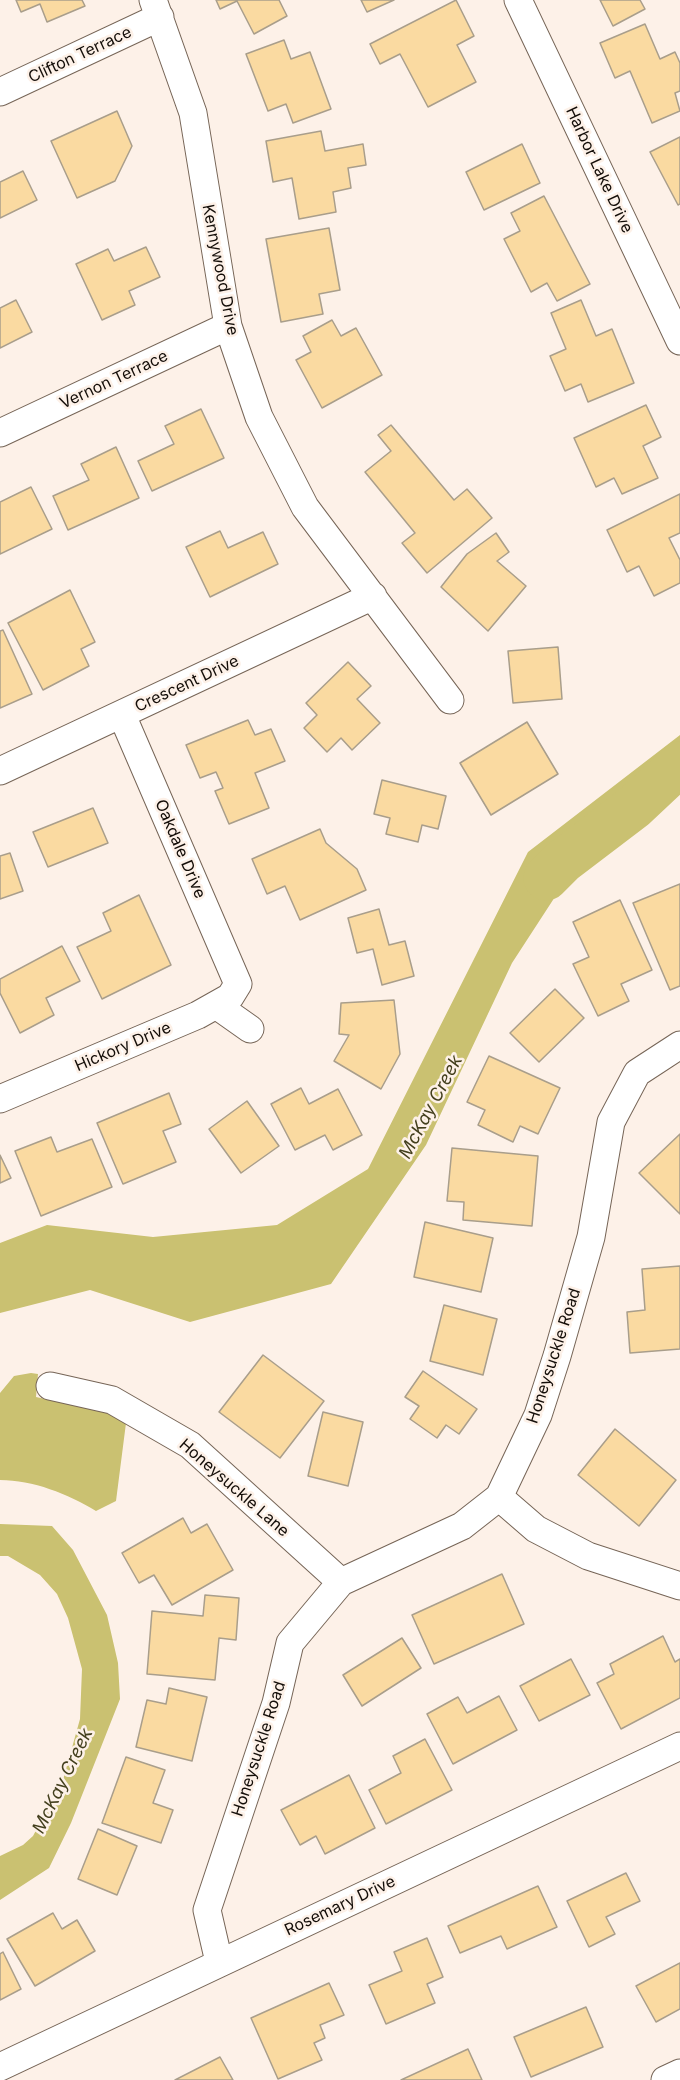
<!DOCTYPE html>
<style>
body{margin:0}
canvas{display:block;background:#fdf1e8}
</style>
<canvas width="680" height="2080"></canvas>
<script>
const c = document.querySelector('canvas').getContext('2d');
c.lineJoin = 'round';
function fill(path, color) {
  c.fillStyle = color;
  c.fill(path, 'evenodd');
}
function stroke(path, color, width, dash) {
  c.strokeStyle = color;
  c.lineWidth = width;
  c.lineCap = dash ? 'butt' : 'round';
  c.setLineDash(dash || []);
  c.stroke(path);
}
function write(font, color, halo, rows, align = 'center') {
  c.font = font + ' Inter,sans-serif';
  c.lineWidth = 5;
  c.setLineDash([]);
  c.textBaseline = 'middle';
  c.strokeStyle = halo;
  c.fillStyle = color;
  for (const [text, x, y, turn = 0] of rows) {
    c.save();
    c.translate(x, y);
    c.rotate((+turn || 0) * Math.PI / 180);
    c.textAlign = isNaN(turn) ? turn : align;
    if (halo) c.strokeText(text, 0, 0);
    c.fillText(text, 0, 0);
    c.restore();
  }
}
fill(new Path2D(`
 M 680,735 L 680,785 L 603,823 L 512,963 L 426,1145 L 331,1284 L 190,1322 L 90,1290 L 0,1313 L 0,1243 L 47,1225 L 153,1237 L 277,1225 L 368,1169 L 528,852 Z
 M 31,1373 L 38,1374 L 36,1397 L 108,1413 L 126,1423 L 116,1501 L 96,1511 C 68,1494 33,1480 0,1480 L 0,1393 L 14,1376 Z
 M 0,1524 L 52,1526 L 73,1550 L 107,1615 L 118,1663 L 120,1699 L 71,1823 L 49,1868 L 0,1900 L 0,1856 L 23,1845 L 33,1836 L 63,1780 L 80,1719 L 82,1669 L 68,1618 L 57,1594 L 40,1575 L 8,1556 L 0,1556 Z`), '#cac171');
stroke(new Path2D(`
 M 546,878 L 563,861 L 634,807 L 680,764`), '#cac171', 45);
const building = new Path2D(`
 M 16,0 L 82,0 L 85,6 L 47,22 L 40,4 L 21,12 Z
 M 216,0 L 279,0 L 287,16 L 254,34 L 237,1 L 220,9 Z
 M 361,0 L 394,0 L 367,12 Z
 M 456,0 L 474,36 L 457,45 L 476,82 L 428,107 L 400,54 L 380,64 L 370,44 Z
 M 600,0 L 640,0 L 645,9 L 613,26 Z
 M 645,24 L 660,59 L 675,52 L 680,63 L 680,91 L 675,93 L 680,111 L 652,123 L 630,71 L 615,78 L 600,43 Z
 M 284,40 L 291,59 L 310,52 L 331,109 L 293,123 L 286,104 L 268,111 L 246,54 Z
 M 117,111 L 132,146 L 115,181 L 77,198 L 51,141 Z
 M 321,131 L 325,151 L 363,144 L 366,165 L 348,168 L 351,188 L 333,192 L 336,212 L 299,219 L 292,178 L 273,182 L 266,141 Z
 M 680,137 L 680,204 L 678,205 L 650,152 Z
 M 522,144 L 540,183 L 484,210 L 466,172 Z
 M 23,171 L 37,200 L 0,218 L 0,182 Z
 M 544,196 L 590,284 L 557,301 L 547,283 L 531,292 L 504,239 L 520,231 L 511,213 Z
 M 329,228 L 340,290 L 319,294 L 323,314 L 281,322 L 266,239 Z
 M 146,247 L 160,277 L 129,291 L 135,305 L 102,320 L 76,264 L 108,249 L 114,261 Z
 M 16,300 L 32,332 L 0,348 L 0,308 Z
 M 581,300 L 596,336 L 612,329 L 634,383 L 588,402 L 581,384 L 565,391 L 550,356 L 566,349 L 551,313 Z
 M 332,320 L 341,336 L 356,328 L 382,375 L 322,408 L 296,360 L 311,352 L 303,336 Z
 M 646,405 L 661,437 L 643,446 L 658,478 L 622,494 L 614,478 L 596,487 L 574,438 Z
 M 201,409 L 224,458 L 152,491 L 138,461 L 174,444 L 165,426 Z
 M 391,425 L 454,500 L 467,489 L 492,518 L 427,573 L 402,543 L 415,533 L 365,472 L 391,451 L 378,435 Z
 M 116,447 L 139,498 L 68,530 L 53,496 L 89,480 L 81,464 Z
 M 31,487 L 52,529 L 0,554 L 0,502 Z
 M 680,494 L 680,533 L 669,538 L 680,560 L 680,583 L 654,596 L 639,566 L 627,572 L 607,530 Z
 M 220,531 L 228,548 L 263,532 L 278,564 L 210,597 L 186,547 Z
 M 496,533 L 509,552 L 497,561 L 526,586 L 488,631 L 441,587 L 467,554 Z
 M 70,590 L 95,642 L 81,649 L 89,666 L 43,690 L 8,623 Z
 M 3,630 L 32,694 L 0,708 L 0,631 Z
 M 558,647 L 562,699 L 513,703 L 508,651 Z
 M 348,662 L 371,686 L 357,699 L 380,723 L 352,750 L 341,738 L 327,752 L 304,728 L 317,715 L 306,703 Z
 M 248,720 L 255,735 L 271,729 L 285,761 L 255,773 L 269,808 L 229,824 L 215,791 L 223,788 L 216,772 L 200,778 L 186,745 Z
 M 527,722 L 558,774 L 491,815 L 460,763 Z
 M 382,780 L 446,796 L 438,829 L 422,825 L 418,842 L 386,834 L 390,818 L 374,814 Z
 M 93,808 L 108,843 L 48,867 L 33,832 Z
 M 320,829 L 326,843 L 357,869 L 366,890 L 300,920 L 285,886 L 267,894 L 252,859 Z
 M 10,853 L 23,891 L 0,899 L 0,856 Z
 M 680,884 L 680,986 L 670,990 L 633,903 Z
 M 139,895 L 171,965 L 102,999 L 77,947 L 111,931 L 103,913 Z
 M 620,900 L 652,970 L 621,984 L 629,1001 L 598,1016 L 573,964 L 589,957 L 573,922 Z
 M 379,909 L 389,945 L 405,941 L 414,976 L 382,985 L 373,949 L 357,953 L 348,918 Z
 M 62,946 L 80,981 L 46,998 L 54,1015 L 20,1033 L 0,993 L 0,979 Z
 M 555,989 L 584,1018 L 539,1062 L 510,1033 Z
 M 394,1000 L 400,1054 L 381,1089 L 334,1061 L 349,1035 L 339,1034 L 341,1003 Z
 M 489,1056 L 560,1088 L 538,1134 L 520,1126 L 513,1142 L 478,1125 L 485,1110 L 467,1102 Z
 M 301,1088 L 309,1104 L 338,1089 L 362,1135 L 333,1150 L 325,1135 L 295,1150 L 271,1104 Z
 M 169,1093 L 181,1124 L 163,1131 L 176,1162 L 123,1184 L 97,1123 Z
 M 247,1101 L 279,1146 L 241,1173 L 209,1129 Z
 M 680,1134 L 680,1214 L 639,1173 Z
 M 51,1137 L 57,1152 L 92,1139 L 112,1187 L 41,1216 L 15,1151 Z
 M 452,1148 L 538,1156 L 532,1226 L 463,1220 L 464,1202 L 447,1201 Z
 M 0,1155 L 11,1178 L 0,1183 Z
 M 425,1222 L 493,1238 L 481,1292 L 414,1277 Z
 M 680,1266 L 680,1349 L 630,1353 L 627,1312 L 645,1310 L 642,1269 Z
 M 444,1305 L 497,1319 L 483,1375 L 430,1361 Z
 M 263,1355 L 324,1401 L 280,1458 L 219,1412 Z
 M 423,1371 L 477,1409 L 459,1434 L 446,1425 L 437,1438 L 410,1419 L 419,1406 L 405,1397 Z
 M 323,1412 L 363,1422 L 348,1486 L 308,1476 Z
 M 615,1429 L 676,1480 L 639,1526 L 578,1475 Z
 M 183,1518 L 191,1533 L 207,1524 L 233,1570 L 172,1605 L 154,1575 L 139,1583 L 122,1553 Z
 M 502,1574 L 524,1624 L 434,1664 L 412,1615 Z
 M 205,1595 L 239,1598 L 236,1640 L 219,1638 L 215,1680 L 147,1674 L 152,1611 L 203,1616 Z
 M 663,1636 L 675,1662 L 680,1659 L 680,1698 L 621,1729 L 597,1683 L 614,1674 L 610,1664 Z
 M 402,1638 L 421,1668 L 362,1706 L 343,1675 Z
 M 571,1659 L 590,1695 L 539,1721 L 520,1686 Z
 M 169,1688 L 207,1697 L 192,1761 L 136,1747 L 147,1700 L 166,1704 Z
 M 499,1696 L 517,1730 L 453,1764 L 427,1714 L 458,1697 L 467,1713 Z
 M 425,1739 L 452,1790 L 386,1824 L 369,1790 L 401,1773 L 393,1756 Z
 M 126,1757 L 165,1770 L 153,1803 L 173,1810 L 161,1843 L 102,1823 Z
 M 349,1775 L 375,1828 L 325,1854 L 316,1836 L 300,1845 L 281,1810 Z
 M 98,1829 L 137,1846 L 117,1895 L 78,1879 Z
 M 626,1873 L 640,1901 L 606,1917 L 615,1934 L 589,1947 L 567,1901 Z
 M 538,1886 L 557,1927 L 507,1949 L 501,1936 L 460,1953 L 448,1926 Z
 M 53,1913 L 62,1929 L 77,1920 L 95,1951 L 35,1986 L 7,1939 Z
 M 427,1938 L 443,1977 L 427,1984 L 435,2003 L 386,2024 L 369,1985 L 402,1971 L 394,1952 Z
 M 3,1952 L 21,1989 L 0,2000 L 0,1954 Z
 M 680,1963 L 680,2009 L 656,2022 L 636,1986 Z
 M 329,1983 L 344,2015 L 320,2025 L 325,2038 L 314,2043 L 322,2060 L 278,2079 L 251,2018 Z
 M 586,2007 L 603,2047 L 531,2077 L 514,2037 Z
 M 468,2049 L 482,2080 L 401,2080 Z
 M 220,2057 L 233,2080 L 175,2080 Z`);
fill(building, '#fadaa1');
stroke(building, '#a99e8b', 1.5);
const minor = new Path2D(`
 M 153,0 L 193,113 L 228,326 L 259,417 L 305,507 L 450,700
 M 518,0 L 680,341
 M 0,92 L 160,17
 M 0,433 L 228,326
 M 0,771 L 373,596
 M 216,1005 L 250,1029
 M 0,1099 L 198,1015 L 230,997 L 238,984 L 122,715
 M 50,1386 L 112,1400 L 190,1445 L 341,1582
 M 499,1497 L 536,1529 L 588,1556 L 680,1586
 M 219,1962 L 207,1910 L 276,1703 L 290,1643 L 341,1582 L 462,1526 L 499,1497 L 538,1415 L 557,1356 L 591,1237 L 611,1122 L 637,1073 L 680,1045
 M 0,2067 L 680,1746
 M 665,2080 L 680,2073`);
stroke(minor, '#766557', 29);
stroke(minor, '#fff', 27);
write('16px', '#130d08', '#fdf1e8', [
 ["Clifton Terrace",80,55,-25],
 ["Harbor Lake Drive",599,170,65],
 ["Kennywood Drive",220,270,79],
 ["Vernon Terrace",114,380,-25],
 ["Crescent Drive",187,684,-25],
 ["Oakdale Drive",180,849,67],
 ["Hickory Drive",123,1047,-23],
 ["Honeysuckle Road",554,1356,-72],
 ["Honeysuckle Lane",234,1488,41],
 ["Honeysuckle Road",259,1749,-72],
 ["Rosemary Drive",340,1906,-25]
]);
write('italic 18px', '#433f1d', '#fdf1e8', [
 ["McKay Creek",431,1107,-62],
 ["McKay Creek",63,1781,-64]
]);
</script>
